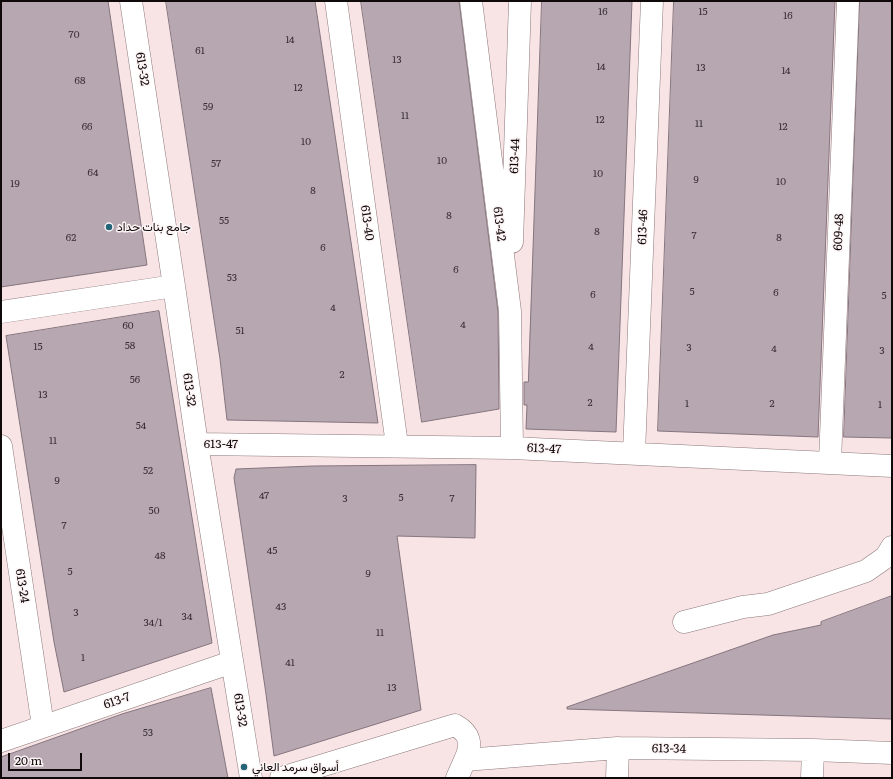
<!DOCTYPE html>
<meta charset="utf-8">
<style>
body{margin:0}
#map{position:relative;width:893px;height:779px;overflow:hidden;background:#f8e3e5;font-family:Literata,serif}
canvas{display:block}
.frame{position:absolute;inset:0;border:2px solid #10090a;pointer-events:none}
.scale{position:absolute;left:8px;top:753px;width:74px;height:18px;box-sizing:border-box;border:2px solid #10090a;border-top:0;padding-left:5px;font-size:12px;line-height:14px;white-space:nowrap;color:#10090a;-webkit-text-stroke:3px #fcf4f5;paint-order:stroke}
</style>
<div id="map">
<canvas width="893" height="779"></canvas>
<div class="frame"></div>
<div class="scale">20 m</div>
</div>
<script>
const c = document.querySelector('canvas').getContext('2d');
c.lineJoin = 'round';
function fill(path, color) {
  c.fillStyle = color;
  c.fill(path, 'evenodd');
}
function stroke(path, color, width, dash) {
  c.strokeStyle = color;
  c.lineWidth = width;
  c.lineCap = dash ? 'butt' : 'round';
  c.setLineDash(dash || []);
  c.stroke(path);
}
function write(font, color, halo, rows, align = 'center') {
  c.font = font + ' Literata,Vazirmatn,serif';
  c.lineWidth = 3;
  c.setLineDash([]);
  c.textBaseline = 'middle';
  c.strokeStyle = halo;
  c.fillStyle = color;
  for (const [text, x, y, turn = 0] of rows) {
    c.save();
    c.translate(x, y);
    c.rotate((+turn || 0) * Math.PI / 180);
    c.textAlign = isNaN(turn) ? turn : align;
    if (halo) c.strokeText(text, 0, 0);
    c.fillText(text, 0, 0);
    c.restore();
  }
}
const building = new Path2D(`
 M 1,1 L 108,1 L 147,265 L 1,287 Z
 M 166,1 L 315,1 L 378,423 L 227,420 L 220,359 Z
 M 361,1 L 459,1 L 498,312 L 499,409 L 422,422 Z
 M 542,1 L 632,1 L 616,432 L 526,429 L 527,405 L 524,405 L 524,382 L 528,382 Z
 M 674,1 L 835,1 L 818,437 L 658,431 Z
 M 860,1 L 892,1 L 892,438 L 844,437 Z
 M 159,311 L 212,643 L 64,692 L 54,642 L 6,336 Z
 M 476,465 L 475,538 L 397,536 L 421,710 L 274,756 L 266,694 L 234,478 L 236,469 L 313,466 Z
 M 892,596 L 892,719 L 567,709 L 567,707 L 773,635 L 821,625 L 821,622 Z
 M 211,688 L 228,778 L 1,778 L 1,757 L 122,714 Z`);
fill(building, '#b7a7b0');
stroke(building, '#84757e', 1);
const minor = new Path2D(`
 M 131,1 L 174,286 L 197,444 L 251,778
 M 336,1 L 397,445
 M 471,1 L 510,311 L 512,448
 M 512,242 L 520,1
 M 1,312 L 174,286
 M 197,444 L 512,448 L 892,466
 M 1,446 L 43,726
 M 634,453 L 652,1
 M 830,462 L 848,1
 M 684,622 L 743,607 L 768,604 L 866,571 L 886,557 L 892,547
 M 1,741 L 232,662
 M 281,778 L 455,725 C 471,734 472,744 465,760
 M 457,778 L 465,760 L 618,748 L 813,750 L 892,753
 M 617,778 L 618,748
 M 812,778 L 813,750`);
stroke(minor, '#8c797b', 23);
stroke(minor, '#fff', 22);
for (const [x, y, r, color] of [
 [109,227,4,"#246479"],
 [244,767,4,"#246479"]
]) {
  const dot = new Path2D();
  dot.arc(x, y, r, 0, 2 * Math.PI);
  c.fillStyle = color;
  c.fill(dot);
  stroke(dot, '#fcf4f5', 1.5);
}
write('10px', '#3a3034', null, [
 ["16",603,12],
 ["15",703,12],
 ["16",788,16],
 ["70",74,35],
 ["14",290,40],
 ["61",200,51],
 ["13",397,60],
 ["14",601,67],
 ["13",701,68],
 ["14",786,71],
 ["68",80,81],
 ["12",298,88],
 ["59",208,107],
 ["11",405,116],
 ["12",600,120],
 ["11",699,124],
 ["66",87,127],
 ["12",783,127],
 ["10",306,142],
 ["10",442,161],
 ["57",216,164],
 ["64",93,173],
 ["10",598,174],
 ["9",696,180],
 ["10",781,182],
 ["19",15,184],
 ["8",313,191],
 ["8",449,216],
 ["55",224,221],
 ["8",597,232],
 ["7",694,236],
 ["62",71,238],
 ["8",779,238],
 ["6",323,248],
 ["6",456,270],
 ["53",232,278],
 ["5",692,292],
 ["6",776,293],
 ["6",593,295],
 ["5",884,296],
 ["4",333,308],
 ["4",463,325],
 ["60",128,326],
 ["51",240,331],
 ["58",130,346],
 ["15",38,347],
 ["4",591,347],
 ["3",689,348],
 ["4",774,349],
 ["3",882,351],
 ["2",342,375],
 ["56",135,380],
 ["13",43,395],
 ["2",590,403],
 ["1",687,404],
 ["2",772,404],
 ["1",880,405],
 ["54",141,426],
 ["11",53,441],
 ["52",148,471],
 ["9",57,481],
 ["47",264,496],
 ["5",401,498],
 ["3",345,499],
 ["7",452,499],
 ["50",154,511],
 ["7",64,526],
 ["45",272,551],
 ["48",160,556],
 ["5",70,572],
 ["9",368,574],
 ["43",281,607],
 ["3",76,613],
 ["34",187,617],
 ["34/1",153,623],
 ["11",380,633],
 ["1",83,658],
 ["41",290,663],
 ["13",392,688],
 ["53",148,733]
]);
write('12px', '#10090a', '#fcf4f5', [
 ["613-32",142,69,81],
 ["613-44",515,156,-88],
 ["613-40",367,223,82],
 ["613-42",499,224,83],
 ["613-46",643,227,-88],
 ["609-48",839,232,-88],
 ["613-32",189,390,82],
 ["613-47",221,444],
 ["613-47",544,449,3],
 ["613-24",22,586,81],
 ["613-7",117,701,-19],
 ["613-32",240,710,81],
 ["613-34",669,749,1]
]);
write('12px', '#10090a', '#fcf4f5', [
 ["جامع بنات حداد",117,227],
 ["أسواق سرمد العاني",252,767]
], 'left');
</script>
